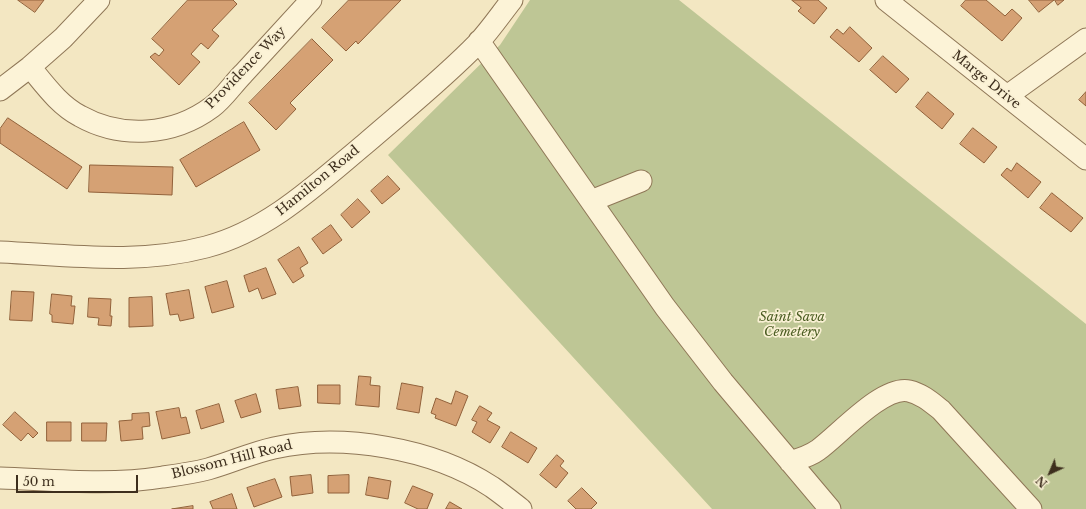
<!DOCTYPE html>
<style>
body{margin:0}
#map{position:relative;width:1086px;height:509px;overflow:hidden;background:#f3e7c2;font-family:"Libre Baskerville",serif}
canvas{display:block}
.north{position:absolute;left:1030px;top:453px;width:40px;height:40px;-webkit-text-stroke:3px #f9f0d3;paint-order:stroke;rotate:224deg;font-size:11px;font-weight:700;line-height:16px;text-align:center;color:#3d2e1d}
.north::after{content:'';display:block;margin:auto;width:14px;height:18px;background:#3d2e1d;clip-path:polygon(50% 0,100% 100%,50% 72%,0 100%)}
.scale{position:absolute;left:16px;top:475px;width:122px;height:18px;box-sizing:border-box;border:2px solid #3d2e1d;border-top:0;padding-left:5px;font-size:12px;line-height:14px;white-space:nowrap;color:#3d2e1d;-webkit-text-stroke:3px #f9f0d3;paint-order:stroke}
</style>
<div id="map">
<canvas width="1086" height="509"></canvas>
<div class="north">N</div>
<div class="scale">50 m</div>
</div>
<script>
const c = document.querySelector('canvas').getContext('2d');
c.lineJoin = 'round';
function fill(path, color) {
  c.fillStyle = color;
  c.fill(path, 'evenodd');
}
function stroke(path, color, width, dash) {
  c.strokeStyle = color;
  c.lineWidth = width;
  c.lineCap = dash ? 'butt' : 'round';
  c.setLineDash(dash || []);
  c.stroke(path);
}
function write(font, color, halo, rows, align = 'center') {
  c.font = font + ' "Libre Baskerville",serif';
  c.lineWidth = 3.5;
  c.setLineDash([]);
  c.textBaseline = 'middle';
  c.strokeStyle = halo;
  c.fillStyle = color;
  for (const [text, x, y, turn = 0] of rows) {
    c.save();
    c.translate(x, y);
    c.rotate((+turn || 0) * Math.PI / 180);
    c.textAlign = isNaN(turn) ? turn : align;
    if (halo) c.strokeText(text, 0, 0);
    c.fillText(text, 0, 0);
    c.restore();
  }
}
fill(new Path2D(`
 M 530,0 L 679,0 L 1086,324 L 1086,509 L 712,509 L 388,155 L 500,45 Z`), '#bec695');
const building = new Path2D(`
 M 18,0 L 44,0 L 35,12 Z
 M 188,0 L 233,0 L 237,4 L 212,30 L 219,36 L 208,49 L 201,43 L 191,54 L 200,62 L 179,85 L 150,57 L 155,53 L 159,56 L 164,50 L 152,39 Z
 M 349,0 L 401,0 L 358,44 L 356,41 L 346,51 L 322,28 Z
 M 792,0 L 818,0 L 827,8 L 814,24 L 798,11 L 801,8 Z
 M 966,0 L 986,0 L 1005,16 L 1012,9 L 1022,18 L 1002,41 L 961,6 Z
 M 1029,0 L 1054,0 L 1039,12 Z
 M 1055,0 L 1064,0 L 1058,5 Z
 M 850,27 L 872,48 L 859,62 L 830,37 L 837,29 L 843,34 Z
 M 312,39 L 333,60 L 290,103 L 296,109 L 276,130 L 249,103 Z
 M 883,56 L 909,79 L 896,93 L 870,70 Z
 M 928,92 L 954,114 L 942,129 L 916,107 Z
 M 1086,92 L 1086,106 L 1079,100 Z
 M 8,118 L 82,167 L 67,189 L 0,143 L 0,129 Z
 M 244,122 L 260,150 L 196,187 L 180,160 Z
 M 973,128 L 997,147 L 984,163 L 960,144 Z
 M 1017,163 L 1041,182 L 1028,198 L 1001,175 L 1007,168 L 1011,171 Z
 M 90,165 L 173,167 L 172,195 L 89,192 Z
 M 388,176 L 400,189 L 382,204 L 371,191 Z
 M 1052,193 L 1083,218 L 1071,232 L 1040,208 Z
 M 358,199 L 370,212 L 352,228 L 341,215 Z
 M 331,225 L 342,240 L 323,254 L 312,239 Z
 M 299,247 L 308,263 L 300,268 L 304,276 L 293,283 L 278,260 Z
 M 266,268 L 276,294 L 262,299 L 258,288 L 249,292 L 244,276 Z
 M 227,281 L 234,307 L 212,313 L 205,287 Z
 M 189,290 L 194,318 L 180,321 L 178,314 L 170,315 L 166,294 Z
 M 12,291 L 34,292 L 32,321 L 10,320 Z
 M 52,294 L 72,296 L 71,306 L 75,306 L 73,324 L 52,322 L 52,315 L 50,314 Z
 M 152,297 L 153,326 L 129,327 L 129,298 Z
 M 89,298 L 111,299 L 110,316 L 112,316 L 111,326 L 98,325 L 99,318 L 88,317 Z
 M 359,376 L 371,377 L 370,385 L 380,386 L 379,407 L 356,405 Z
 M 402,383 L 423,387 L 419,413 L 397,409 Z
 M 318,385 L 340,385 L 340,404 L 318,403 Z
 M 298,387 L 301,406 L 279,409 L 276,390 Z
 M 456,391 L 468,396 L 456,426 L 435,418 L 436,415 L 431,413 L 436,398 L 451,404 Z
 M 256,394 L 261,412 L 241,418 L 235,401 Z
 M 219,404 L 224,422 L 201,429 L 196,411 Z
 M 480,406 L 492,413 L 487,420 L 500,427 L 490,443 L 472,432 L 477,422 L 472,420 Z
 M 179,408 L 181,418 L 186,417 L 190,433 L 162,439 L 156,412 Z
 M 15,412 L 38,433 L 33,438 L 28,433 L 21,441 L 3,425 Z
 M 149,413 L 150,426 L 142,427 L 143,439 L 121,441 L 119,421 L 132,420 L 132,414 Z
 M 47,422 L 71,422 L 71,441 L 47,441 Z
 M 82,423 L 107,423 L 106,441 L 82,441 Z
 M 511,432 L 537,448 L 528,463 L 502,447 Z
 M 557,455 L 564,461 L 560,466 L 568,473 L 556,488 L 540,475 Z
 M 311,475 L 313,493 L 292,496 L 290,477 Z
 M 349,475 L 349,493 L 328,493 L 328,476 Z
 M 369,477 L 391,481 L 388,499 L 366,495 Z
 M 275,479 L 282,497 L 254,507 L 247,488 Z
 M 413,486 L 433,494 L 427,509 L 418,509 L 405,503 Z
 M 582,488 L 597,503 L 591,509 L 576,509 L 568,501 Z
 M 232,494 L 237,509 L 213,509 L 210,502 Z
 M 450,502 L 462,509 L 446,509 Z
 M 193,506 L 193,509 L 172,509 Z`);
fill(building, '#d5a174');
stroke(building, '#91613a', 1);
const minor = new Path2D(`
 M 886,0 L 1086,159
 M 479,41 L 665,307 L 723,382 L 830,509
 M 30,67 C 45,85 59,105 80,116 C 121,139 173,136 212,107 C 223,99 233,84 243,74 C 266,49 288,25 311,0
 M 0,90 L 30,67 L 63,38 L 99,0
 M 1007,96 L 1086,39
 M 591,201 L 641,181
 M 0,252 C 68,255 138,265 206,247 C 268,231 317,184 365,144 C 403,111 443,79 478,43 C 490,30 501,14 512,0
 M 790,462 C 800,459 810,456 818,450 C 839,435 883,385 909,391 C 922,394 931,402 941,410 L 1031,509
 M 0,478 C 54,480 109,486 163,477 C 178,475 193,473 208,469 C 230,463 251,453 274,448 C 342,433 433,448 492,487 C 502,494 512,502 521,509`);
stroke(minor, '#8f7757', 23);
stroke(minor, '#fcf3d7', 21);
write('13px', '#3d2e1d', '#f9f0d3', [
 ["Providence Way",246,68,-46],
 ["Marge Drive",986,80,39],
 ["Hamilton Road",318,181,-39],
 ["Blossom Hill Road",232,460,-14]
]);
write('italic 13px', '#4a5c21', '#f9f0d3', [
 ["Saint Sava",792,317],
 ["Cemetery",792,332]
]);
</script>
